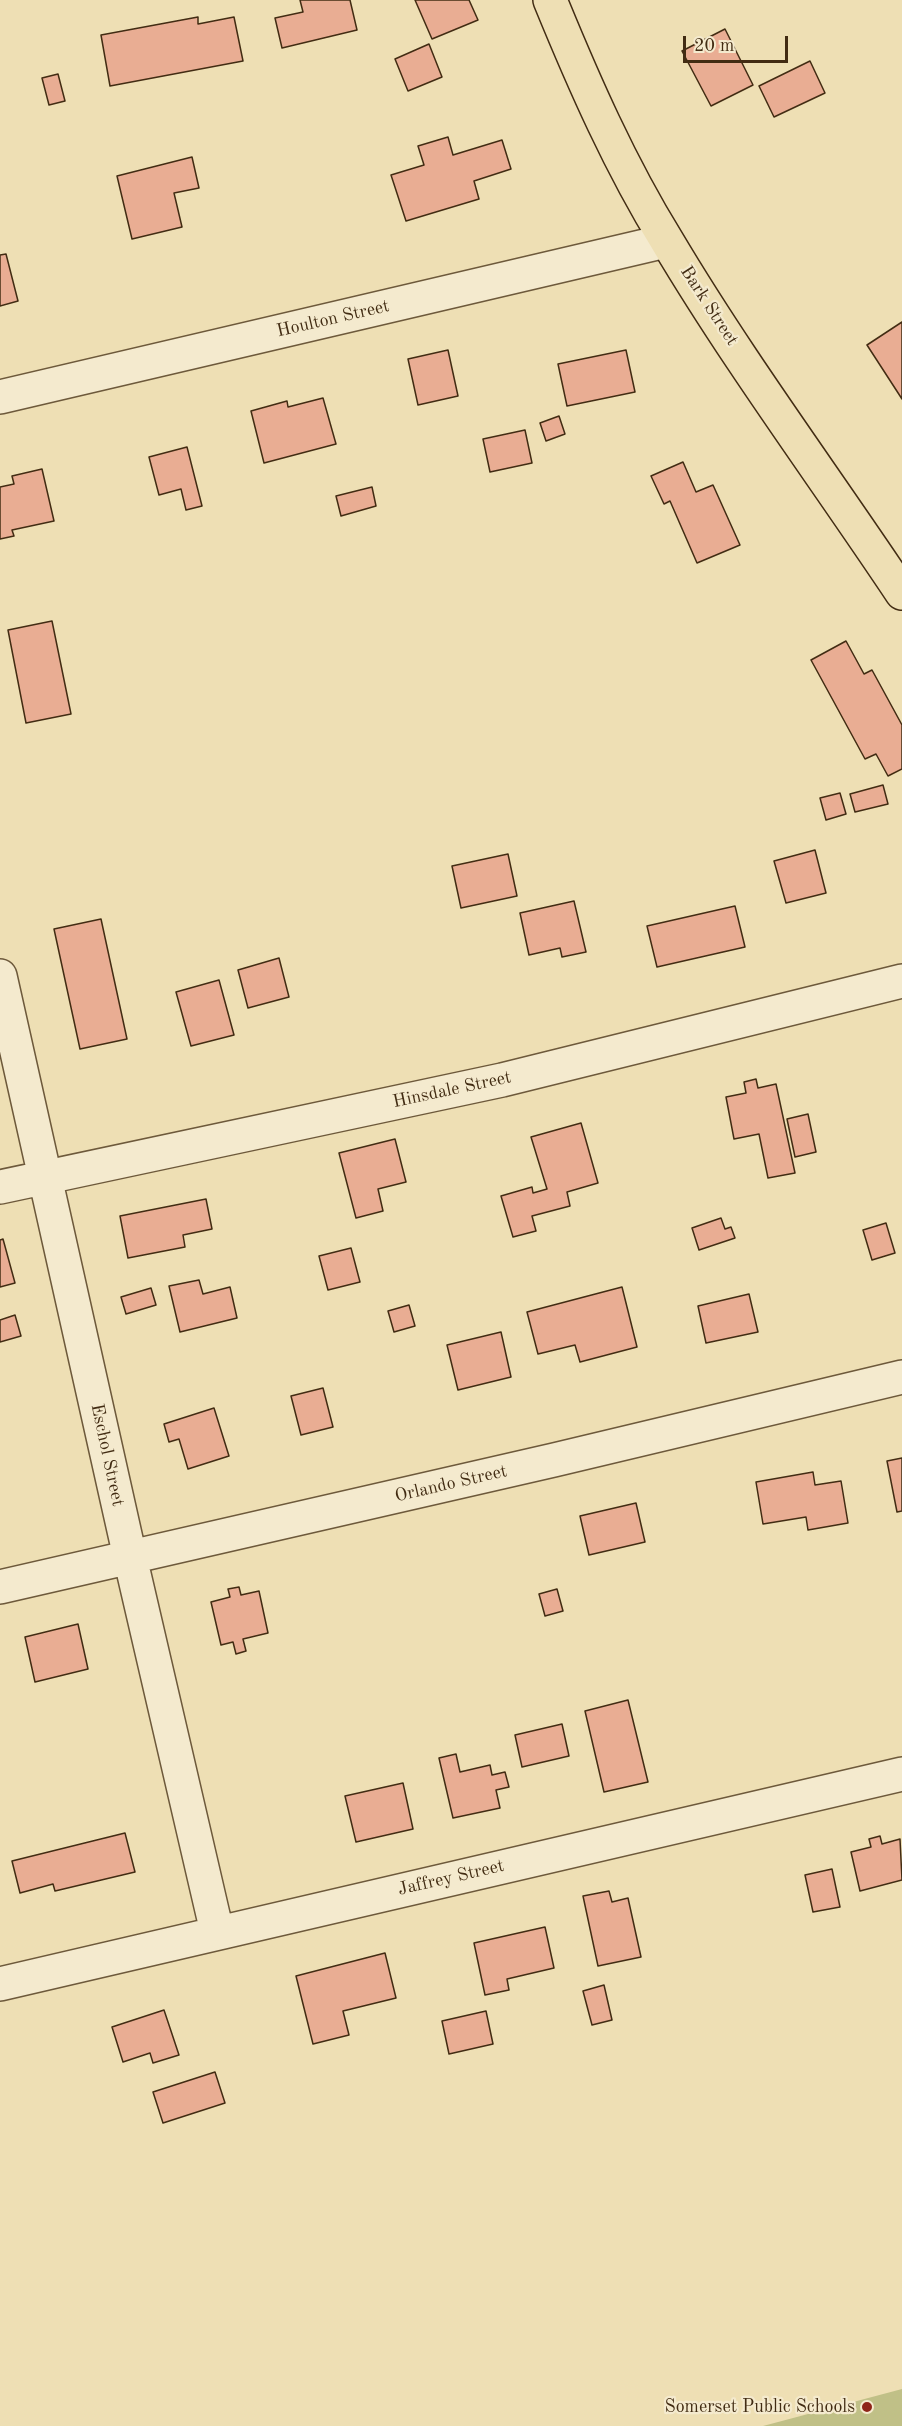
<!DOCTYPE html>
<style>
body{margin:0}
#map{position:relative;width:902px;height:2426px;overflow:hidden;background:#eedfb4;font-family:"Old Standard TT",serif}
canvas{display:block}
.scale{position:absolute;left:683px;top:36px;width:105px;height:27px;box-sizing:border-box;border:3px solid #422c13;border-top:0;padding-left:8px;font-size:18px;line-height:21px;white-space:nowrap;color:#422c13;-webkit-text-stroke:4px #f4eace;paint-order:stroke}
</style>
<div id="map">
<canvas width="902" height="2426"></canvas>
<div class="scale">20 m</div>
</div>
<script>
const c = document.querySelector('canvas').getContext('2d');
c.lineJoin = 'round';
function fill(path, color) {
  c.fillStyle = color;
  c.fill(path, 'evenodd');
}
function stroke(path, color, width, dash) {
  c.strokeStyle = color;
  c.lineWidth = width;
  c.lineCap = dash ? 'butt' : 'round';
  c.setLineDash(dash || []);
  c.stroke(path);
}
function write(font, color, halo, rows, align = 'center') {
  c.font = font + ' "Old Standard TT",serif';
  c.lineWidth = 4.5;
  c.setLineDash([]);
  c.textBaseline = 'middle';
  c.strokeStyle = halo;
  c.fillStyle = color;
  for (const [text, x, y, turn = 0] of rows) {
    c.save();
    c.translate(x, y);
    c.rotate((+turn || 0) * Math.PI / 180);
    c.textAlign = isNaN(turn) ? turn : align;
    if (halo) c.strokeText(text, 0, 0);
    c.fillText(text, 0, 0);
    c.restore();
  }
}
fill(new Path2D(`
 M 902,2389 L 902,2426 L 763,2426 Z`), '#c0c087');
const building = new Path2D(`
 M 300,0 L 350,0 L 357,30 L 282,48 L 275,18 L 303,12 Z
 M 415,0 L 469,0 L 478,20 L 432,39 Z
 M 198,17 L 198,24 L 234,17 L 243,61 L 110,86 L 101,35 Z
 M 725,29 L 753,85 L 711,106 L 682,51 Z
 M 429,44 L 442,77 L 408,91 L 395,59 Z
 M 810,61 L 825,93 L 774,117 L 759,86 Z
 M 58,74 L 65,101 L 49,105 L 42,78 Z
 M 448,137 L 453,155 L 502,140 L 511,169 L 474,181 L 479,199 L 406,221 L 391,175 L 424,165 L 418,146 Z
 M 192,157 L 199,188 L 174,193 L 182,227 L 132,239 L 117,176 Z
 M 6,254 L 18,301 L 0,306 L 0,255 Z
 M 902,322 L 902,399 L 867,345 Z
 M 448,350 L 458,396 L 418,405 L 408,359 Z
 M 626,350 L 635,392 L 567,406 L 558,364 Z
 M 323,398 L 336,444 L 264,463 L 251,411 L 287,401 L 288,407 Z
 M 559,416 L 565,434 L 546,441 L 540,423 Z
 M 525,430 L 532,463 L 490,472 L 483,439 Z
 M 187,447 L 202,506 L 186,510 L 181,489 L 159,495 L 149,457 Z
 M 683,462 L 696,492 L 713,485 L 740,545 L 697,563 L 670,501 L 664,504 L 651,476 Z
 M 42,469 L 54,521 L 12,530 L 14,536 L 0,539 L 0,487 L 14,484 L 12,476 Z
 M 372,487 L 376,506 L 341,516 L 336,496 Z
 M 52,621 L 71,714 L 26,723 L 8,630 Z
 M 846,641 L 864,674 L 872,670 L 902,725 L 902,769 L 888,776 L 876,754 L 865,759 L 811,660 Z
 M 883,785 L 888,804 L 855,812 L 850,794 Z
 M 840,793 L 846,814 L 826,820 L 820,798 Z
 M 815,850 L 826,893 L 786,903 L 774,861 Z
 M 508,854 L 517,896 L 461,908 L 452,866 Z
 M 574,901 L 586,952 L 562,957 L 560,948 L 529,955 L 520,913 Z
 M 735,906 L 745,947 L 657,967 L 647,926 Z
 M 101,919 L 127,1039 L 80,1049 L 54,929 Z
 M 279,958 L 289,997 L 248,1008 L 238,970 Z
 M 219,980 L 234,1035 L 191,1046 L 176,992 Z
 M 756,1079 L 758,1088 L 776,1084 L 795,1173 L 768,1178 L 759,1134 L 734,1139 L 726,1097 L 746,1093 L 744,1082 Z
 M 808,1114 L 816,1152 L 795,1157 L 787,1119 Z
 M 581,1123 L 598,1183 L 567,1192 L 570,1206 L 532,1216 L 536,1231 L 513,1237 L 501,1196 L 532,1187 L 533,1193 L 547,1189 L 531,1137 Z
 M 395,1139 L 406,1182 L 378,1189 L 383,1211 L 356,1218 L 339,1153 Z
 M 206,1199 L 212,1229 L 183,1235 L 185,1247 L 128,1258 L 120,1216 Z
 M 721,1218 L 725,1229 L 731,1227 L 735,1238 L 699,1250 L 692,1228 Z
 M 886,1223 L 895,1253 L 872,1260 L 863,1230 Z
 M 3,1239 L 15,1283 L 0,1287 L 0,1240 Z
 M 351,1248 L 360,1282 L 328,1290 L 319,1256 Z
 M 199,1280 L 203,1294 L 230,1287 L 237,1318 L 180,1332 L 169,1286 Z
 M 622,1287 L 637,1347 L 580,1362 L 575,1345 L 538,1354 L 527,1312 Z
 M 151,1288 L 156,1305 L 126,1314 L 121,1297 Z
 M 749,1294 L 758,1332 L 706,1343 L 698,1306 Z
 M 409,1305 L 415,1326 L 394,1332 L 388,1311 Z
 M 15,1315 L 21,1336 L 0,1342 L 0,1320 Z
 M 501,1332 L 511,1377 L 458,1390 L 447,1345 Z
 M 323,1388 L 333,1427 L 301,1435 L 291,1396 Z
 M 214,1408 L 229,1456 L 188,1469 L 179,1439 L 169,1442 L 164,1424 Z
 M 902,1458 L 902,1511 L 897,1512 L 887,1461 Z
 M 813,1472 L 815,1485 L 841,1481 L 848,1523 L 808,1530 L 806,1517 L 763,1524 L 756,1482 Z
 M 636,1503 L 645,1542 L 589,1555 L 580,1516 Z
 M 239,1587 L 241,1595 L 259,1591 L 268,1633 L 243,1639 L 246,1651 L 236,1654 L 233,1642 L 221,1645 L 211,1602 L 230,1597 L 228,1589 Z
 M 557,1589 L 563,1611 L 545,1616 L 539,1594 Z
 M 78,1624 L 88,1669 L 35,1682 L 25,1637 Z
 M 628,1700 L 648,1782 L 604,1792 L 585,1711 Z
 M 562,1724 L 569,1756 L 522,1767 L 515,1735 Z
 M 456,1754 L 460,1772 L 490,1765 L 492,1775 L 505,1772 L 509,1787 L 496,1790 L 500,1808 L 453,1818 L 439,1758 Z
 M 403,1783 L 413,1829 L 356,1842 L 345,1796 Z
 M 125,1833 L 135,1872 L 55,1891 L 53,1884 L 20,1893 L 12,1861 Z
 M 880,1836 L 882,1844 L 900,1839 L 902,1880 L 860,1891 L 851,1852 L 871,1847 L 869,1839 Z
 M 832,1869 L 840,1907 L 813,1912 L 805,1875 Z
 M 609,1891 L 612,1902 L 628,1898 L 641,1957 L 598,1966 L 583,1896 Z
 M 545,1927 L 554,1968 L 507,1979 L 509,1990 L 485,1995 L 474,1943 Z
 M 385,1953 L 396,1998 L 343,2011 L 349,2035 L 313,2044 L 296,1976 Z
 M 604,1985 L 612,2020 L 592,2025 L 583,1991 Z
 M 164,2010 L 179,2055 L 153,2063 L 150,2053 L 123,2062 L 112,2027 Z
 M 486,2011 L 493,2044 L 449,2054 L 442,2021 Z
 M 215,2072 L 225,2103 L 163,2123 L 153,2092 Z`);
fill(building, '#e9ad93');
stroke(building, '#422c13', 1.5);
const minor = new Path2D(`
 M 0,397 L 666,241
 M 0,976 L 130,1557 L 217,1932
 M 0,1187 L 502,1080 L 902,981
 M 0,1587 L 554,1460 L 902,1377
 M 0,1984 L 902,1774`);
const major = new Path2D(`
 M 550,0 C 584,83 620,165 667,241 C 739,362 824,476 902,593`);
stroke(minor, '#6d593b', 36);
stroke(major, '#422c13', 36);
stroke(minor, '#f4eace', 33);
stroke(major, '#eedfb4', 33);
for (const [x, y, r, color] of [
 [867,2407,6,"#8f2418"]
]) {
  const dot = new Path2D();
  dot.arc(x, y, r, 0, 2 * Math.PI);
  c.fillStyle = color;
  c.fill(dot);
  stroke(dot, '#f4eace', 2);
}
write('18px', '#422c13', '#f4eace', [
 ["Bark Street",709,306,57],
 ["Houlton Street",333,319,-13],
 ["Hinsdale Street",452,1090,-12],
 ["Eschol Street",107,1455,78],
 ["Orlando Street",451,1484,-13],
 ["Jaffrey Street",451,1878,-13]
]);
write('18px', '#422c13', '#f4eace', [
 ["Somerset Public Schools",855,2407]
], 'right');
</script>
